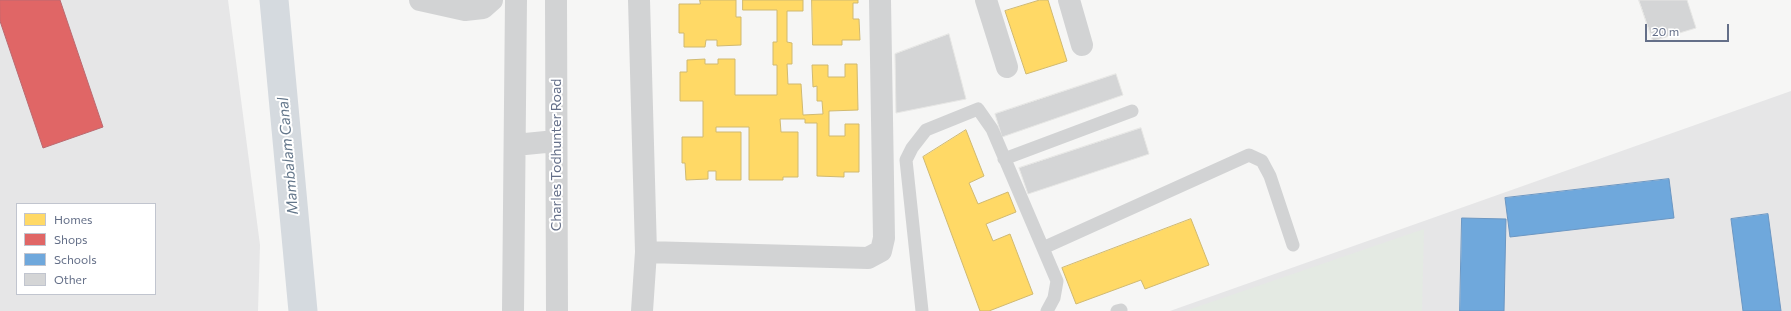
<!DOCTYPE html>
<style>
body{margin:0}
#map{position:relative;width:1791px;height:311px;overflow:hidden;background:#f6f6f5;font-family:Commissioner,sans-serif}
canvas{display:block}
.legend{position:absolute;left:16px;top:203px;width:140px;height:92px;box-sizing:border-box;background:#fff;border:1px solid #c1c5cf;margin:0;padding:5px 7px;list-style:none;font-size:12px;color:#646f88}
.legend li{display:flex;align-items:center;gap:8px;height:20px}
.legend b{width:20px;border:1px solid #c1c5cf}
.scale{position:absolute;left:1645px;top:24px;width:84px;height:18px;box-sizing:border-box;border:2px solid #646f88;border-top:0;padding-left:5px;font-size:12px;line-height:14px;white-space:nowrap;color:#646f88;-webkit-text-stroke:3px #fff;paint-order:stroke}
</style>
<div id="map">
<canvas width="1791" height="311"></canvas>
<ul class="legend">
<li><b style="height:11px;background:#ffd966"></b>Homes</li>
<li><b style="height:11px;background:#e06666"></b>Shops</li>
<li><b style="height:11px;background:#6fa8dc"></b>Schools</li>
<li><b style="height:11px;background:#d4d5d6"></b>Other</li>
</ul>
<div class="scale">20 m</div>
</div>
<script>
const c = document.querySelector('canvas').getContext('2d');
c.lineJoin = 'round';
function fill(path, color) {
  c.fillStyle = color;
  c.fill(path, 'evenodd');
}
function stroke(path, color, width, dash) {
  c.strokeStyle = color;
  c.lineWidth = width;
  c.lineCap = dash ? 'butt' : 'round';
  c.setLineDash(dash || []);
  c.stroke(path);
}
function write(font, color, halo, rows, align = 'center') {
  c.font = font + ' Commissioner,sans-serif';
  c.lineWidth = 4;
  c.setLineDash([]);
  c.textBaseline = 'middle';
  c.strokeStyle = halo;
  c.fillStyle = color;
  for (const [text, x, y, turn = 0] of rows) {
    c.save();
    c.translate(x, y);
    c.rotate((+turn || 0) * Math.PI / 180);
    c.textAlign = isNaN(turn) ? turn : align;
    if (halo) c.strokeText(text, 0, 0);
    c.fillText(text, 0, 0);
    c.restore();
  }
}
fill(new Path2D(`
 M 0,0 L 228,0 L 260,245 L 258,311 L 0,311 ZM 17,204 L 155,204 L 155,294 L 17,294 Z
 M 1791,91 L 1791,311 L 1170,311 Z`), '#e6e6e7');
fill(new Path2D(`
 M 1424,229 L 1422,311 L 1185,311 Z`), '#e4eae3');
const homes = new Path2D(`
 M 700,0 L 736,0 L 736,17 L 741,17 L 741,45 L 717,46 L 717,40 L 706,40 L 705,47 L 684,47 L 684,33 L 679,33 L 679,4 L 700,4 Z
 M 743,0 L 803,0 L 803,11 L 787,11 L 787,42 L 792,43 L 792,64 L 787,64 L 788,84 L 801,84 L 803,115 L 823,114 L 822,101 L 817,101 L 817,86 L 813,87 L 812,65 L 828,65 L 828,77 L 845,77 L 845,64 L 857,64 L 858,110 L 829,111 L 829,136 L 845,136 L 845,124 L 859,124 L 859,172 L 844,172 L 844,177 L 817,176 L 817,123 L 805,123 L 805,119 L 780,119 L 781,132 L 798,132 L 798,177 L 783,177 L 783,180 L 749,180 L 749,127 L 716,127 L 716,132 L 741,132 L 741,180 L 716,180 L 716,171 L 708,171 L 708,179 L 686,180 L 685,163 L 682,163 L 682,137 L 703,137 L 703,101 L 680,101 L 680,72 L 687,72 L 687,60 L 705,59 L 705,64 L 718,64 L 718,59 L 735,59 L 735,95 L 777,95 L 777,65 L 773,65 L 773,42 L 777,42 L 777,10 L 743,10 Z
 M 812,0 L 858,0 L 858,3 L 853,3 L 853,19 L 859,19 L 860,40 L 842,40 L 842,45 L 813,45 Z
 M 1040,0 L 1048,0 L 1067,61 L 1026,74 L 1005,11 Z
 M 966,130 L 984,176 L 969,183 L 978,204 L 1008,192 L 1016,212 L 986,224 L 993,241 L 1010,234 L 1033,294 L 989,311 L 980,311 L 923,157 Z
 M 1191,219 L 1209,265 L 1145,289 L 1141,280 L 1076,304 L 1062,268 Z`);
fill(homes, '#ffd966');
stroke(homes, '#d0b970', 1);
const shops = new Path2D(`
 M 0,0 L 60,0 L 103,127 L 43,148 L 0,21 Z`);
fill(shops, '#e06666');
stroke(shops, '#bb6970', 1);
const schools = new Path2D(`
 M 1669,179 L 1674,218 L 1510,237 L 1505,198 Z
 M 1768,214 L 1781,311 L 1743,311 L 1731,219 Z
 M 1462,218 L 1506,219 L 1504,311 L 1460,311 Z`);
fill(schools, '#6fa8dc');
stroke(schools, '#6c97c3', 1);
stroke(new Path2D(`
 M 274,0 L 303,311`), '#d5dadf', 29);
const building = new Path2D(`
 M 1639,0 L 1687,0 L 1696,28 L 1653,41 Z
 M 949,34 L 966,99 L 896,113 L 895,54 Z
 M 1116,74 L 1123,95 L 1002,137 L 995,114 Z
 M 1141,128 L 1149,154 L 1028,194 L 1019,168 Z`);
fill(building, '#d4d5d6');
stroke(building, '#e6e6e4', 1);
stroke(new Path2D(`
 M 1004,159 L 1132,111
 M 1043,248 L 1249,155 L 1262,161 L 1270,176 L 1293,245
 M 922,311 L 906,160 L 912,148 L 926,130 L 978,109 L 992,129 L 1057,281 L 1054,298 L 1047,311
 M 1117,311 L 1121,310`), '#d2d3d4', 13);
stroke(new Path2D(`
 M 420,0 L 465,10 L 483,8 L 492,0
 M 556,0 L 557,311
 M 639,0 L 646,252 L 642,311
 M 986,0 L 1007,67
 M 1069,0 L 1082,45
 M 515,145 L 556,141
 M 646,252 L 868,258 L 881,251 L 884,238 L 880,0
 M 513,311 L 516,0`), '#d2d3d4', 22);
write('14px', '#646f88', '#fff', [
 ["Charles Todhunter Road",556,155,-90]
]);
write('italic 15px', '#64778b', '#fff', [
 ["Mambalam Canal",288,156,-95]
]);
</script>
